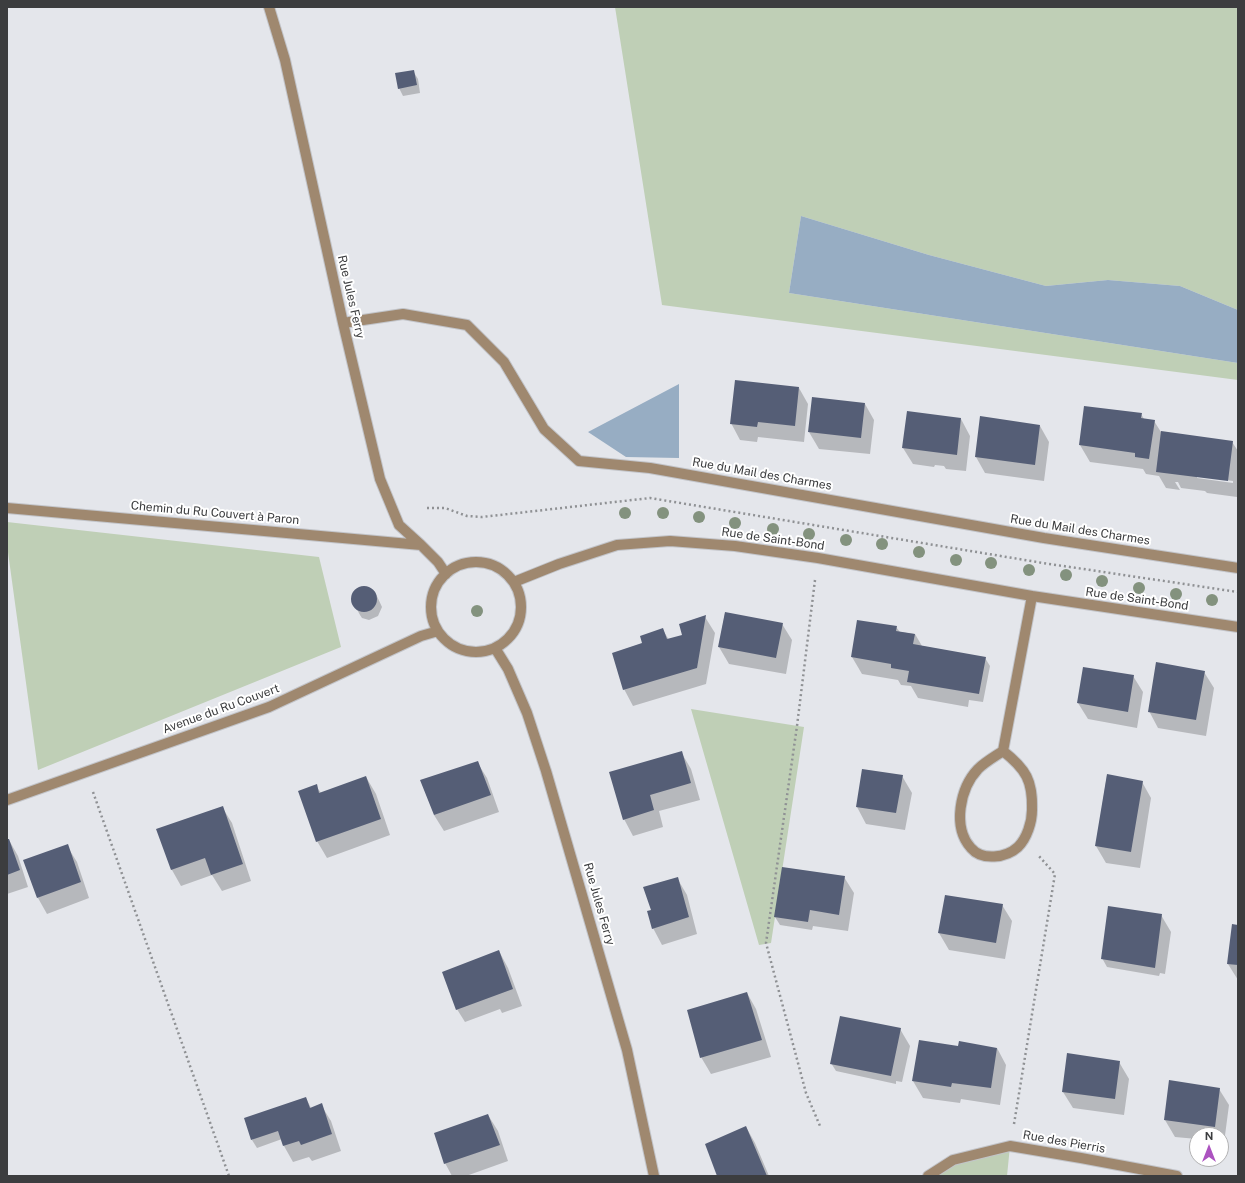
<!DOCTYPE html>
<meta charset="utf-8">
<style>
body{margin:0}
#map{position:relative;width:1245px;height:1183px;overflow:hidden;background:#e4e6eb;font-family:"Public Sans",sans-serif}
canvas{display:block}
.frame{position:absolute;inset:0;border:8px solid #3c3d3f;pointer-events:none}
.north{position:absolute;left:1189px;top:1127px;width:40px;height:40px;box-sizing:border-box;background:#fff;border:1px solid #b1b1b2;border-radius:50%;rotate:0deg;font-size:11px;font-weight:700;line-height:16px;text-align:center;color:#3c3d3f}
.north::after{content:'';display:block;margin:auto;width:14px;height:18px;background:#ac53c0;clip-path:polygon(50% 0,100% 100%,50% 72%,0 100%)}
</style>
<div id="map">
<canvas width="1245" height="1183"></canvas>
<div class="frame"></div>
<div class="north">N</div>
</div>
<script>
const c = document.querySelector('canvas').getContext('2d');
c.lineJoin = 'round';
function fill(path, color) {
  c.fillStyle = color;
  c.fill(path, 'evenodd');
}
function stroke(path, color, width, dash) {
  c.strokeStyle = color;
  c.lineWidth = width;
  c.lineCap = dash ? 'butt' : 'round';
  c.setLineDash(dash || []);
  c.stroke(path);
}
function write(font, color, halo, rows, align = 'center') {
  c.font = font + ' "Public Sans",sans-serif';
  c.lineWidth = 4;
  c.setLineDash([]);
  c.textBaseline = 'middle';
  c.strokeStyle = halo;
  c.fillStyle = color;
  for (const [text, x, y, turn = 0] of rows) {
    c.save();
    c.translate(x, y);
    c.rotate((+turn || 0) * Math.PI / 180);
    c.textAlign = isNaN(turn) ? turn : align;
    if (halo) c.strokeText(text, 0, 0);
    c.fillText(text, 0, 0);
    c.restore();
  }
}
fill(new Path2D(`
 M 615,7 L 1238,7 L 1238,310 L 1180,286 L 1108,280 L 1046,286 L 929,255 L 801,216 L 789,293 L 1238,363 L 1238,380 L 662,305 Z
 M 7,522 L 319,557 L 341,647 L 38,770 L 7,545 Z
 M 691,709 L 804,727 L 771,943 L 759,945 Z
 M 1010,1146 L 1007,1176 L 928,1176 L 953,1160 Z`), '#bfcfb6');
fill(new Path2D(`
 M 801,216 L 929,255 L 1046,286 L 1108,280 L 1180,286 L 1238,310 L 1238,363 L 789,293 Z
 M 679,384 L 679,458 L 626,457 L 588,432 Z`), '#97adc3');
fill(new Path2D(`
 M 413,71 L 418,79 L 420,93 L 403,96 L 399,88 Z
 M 799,388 L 808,404 L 804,442 L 758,437 L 757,442 L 740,440 L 731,423 Z
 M 813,398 L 865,404 L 874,420 L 870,454 L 819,449 L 809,432 Z
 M 1141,414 L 1144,419 L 1154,421 L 1161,432 L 1232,442 L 1238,451 L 1237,497 L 1207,493 L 1205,491 L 1181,488 L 1178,482 L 1175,482 L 1180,490 L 1166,488 L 1159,476 L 1146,474 L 1143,469 L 1090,462 L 1080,445 ZM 1197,476 L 1233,481 L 1233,483 L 1197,478 Z
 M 961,419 L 970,436 L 966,471 L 946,469 L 944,466 L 935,465 L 934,467 L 913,464 L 903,448 Z
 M 1040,426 L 1049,442 L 1044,481 L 985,473 L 976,457 Z
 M 363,587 L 370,588 L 375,592 L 382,607 L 378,616 L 369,620 L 362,618 L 360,615 L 352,600 L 354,593 Z
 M 725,613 L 782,624 L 792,640 L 786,674 L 729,664 L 719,647 Z
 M 705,617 L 715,633 L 706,684 L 633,706 L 624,689 L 663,630 L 669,640 L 684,635 Z
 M 896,627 L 900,632 L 915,634 L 922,646 L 985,658 L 990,666 L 983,702 L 969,700 L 968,707 L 918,698 L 911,686 L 901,685 L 898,680 L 862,674 L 852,657 Z
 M 1204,672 L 1214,688 L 1206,736 L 1158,728 L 1149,711 Z
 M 1133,676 L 1143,692 L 1137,728 L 1088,719 L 1078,703 Z
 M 681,752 L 691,769 L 700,800 L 659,811 L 663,827 L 633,836 L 624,819 Z
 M 477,762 L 487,778 L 499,812 L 444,831 L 434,815 Z
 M 1107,775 L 1142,782 L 1151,798 L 1140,868 L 1106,863 L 1096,846 Z
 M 902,776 L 912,793 L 905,830 L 866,824 L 857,807 Z
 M 366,777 L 376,794 L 390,835 L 327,858 L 317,841 L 316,786 L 321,793 Z
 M 222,807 L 232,823 L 251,881 L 222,891 L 212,875 L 181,886 L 172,870 L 158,830 Z
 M 9,840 L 18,856 L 28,887 L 7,894 L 7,841 Z
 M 67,846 L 77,862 L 89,898 L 47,914 L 38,898 Z
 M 844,877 L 854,893 L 848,931 L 813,926 L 812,930 L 780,925 L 775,917 Z
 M 677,878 L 687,895 L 697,934 L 662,945 L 653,928 L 652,911 Z
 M 1002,905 L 1012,921 L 1005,959 L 949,950 L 939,933 Z
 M 1161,915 L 1171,932 L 1165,974 L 1160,973 L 1159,976 L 1107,967 L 1102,958 Z
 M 1238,926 L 1238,980 L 1228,964 Z
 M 499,951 L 508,968 L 522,1006 L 502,1013 L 500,1009 L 465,1022 L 455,1006 Z
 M 747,993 L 756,1009 L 771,1057 L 711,1074 L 701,1057 Z
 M 900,1029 L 910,1046 L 902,1082 L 896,1081 L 896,1084 L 836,1071 L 831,1063 Z
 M 958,1047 L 997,1048 L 1006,1065 L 1000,1105 L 961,1099 L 960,1103 L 923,1098 L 913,1081 Z
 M 1119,1062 L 1129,1079 L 1124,1115 L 1073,1108 L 1063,1092 Z
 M 1170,1081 L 1219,1089 L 1229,1105 L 1224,1143 L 1221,1142 L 1221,1135 L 1197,1135 L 1197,1139 L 1175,1137 L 1165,1120 Z
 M 306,1098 L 311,1108 L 321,1105 L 331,1121 L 341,1151 L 312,1161 L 309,1157 L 293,1162 L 284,1146 L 282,1139 L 257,1148 L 252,1140 Z
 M 488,1115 L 498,1131 L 508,1161 L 466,1176 L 452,1176 L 445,1163 Z
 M 746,1127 L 755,1143 L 769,1176 L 718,1176 Z`), '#0003');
fill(new Path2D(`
 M 414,70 L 417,85 L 398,89 L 395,73 Z
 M 735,380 L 799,387 L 795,426 L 758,422 L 757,427 L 730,424 Z
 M 812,397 L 865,403 L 861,438 L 808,432 Z
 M 1084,406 L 1142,413 L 1141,418 L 1155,420 L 1149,459 L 1135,457 L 1135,453 L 1079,445 Z
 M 907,411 L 961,418 L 957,455 L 902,448 Z
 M 980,416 L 1040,425 L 1035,465 L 975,457 Z
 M 1161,431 L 1233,441 L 1228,481 L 1156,472 Z
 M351 599a13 13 0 1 1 26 0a13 13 0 1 1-26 0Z
 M 725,612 L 783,623 L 776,658 L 718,647 Z
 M 706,615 L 697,668 L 623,690 L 612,653 L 642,643 L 640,636 L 663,628 L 667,639 L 682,635 L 679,624 Z
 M 857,620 L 897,626 L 896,631 L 915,634 L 913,644 L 986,657 L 979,694 L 907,682 L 909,671 L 891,668 L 891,664 L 851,657 Z
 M 1156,662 L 1205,671 L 1196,720 L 1148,712 Z
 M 1083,667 L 1134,675 L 1128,712 L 1077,703 Z
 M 682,751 L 691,783 L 650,795 L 654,810 L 623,820 L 609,772 Z
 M 478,761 L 491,795 L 434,815 L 420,780 Z
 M 862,769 L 903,775 L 896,813 L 856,807 Z
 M 1107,774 L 1143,781 L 1131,852 L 1095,846 Z
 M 366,776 L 381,819 L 316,842 L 298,791 L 317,784 L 319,793 Z
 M 223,806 L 243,864 L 211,875 L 205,858 L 171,870 L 156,829 Z
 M 7,839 L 9,839 L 20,870 L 7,875 Z
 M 68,844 L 81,882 L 37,898 L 23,860 Z
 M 782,867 L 845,876 L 839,915 L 810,910 L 808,922 L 774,917 Z
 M 678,877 L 689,917 L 652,929 L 647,911 L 651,910 L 643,887 Z
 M 945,895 L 1003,904 L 996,943 L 938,933 Z
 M 1108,906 L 1162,914 L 1155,968 L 1101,959 Z
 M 1232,924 L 1238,925 L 1238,965 L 1227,964 Z
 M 499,950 L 513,989 L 456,1010 L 442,972 Z
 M 747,992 L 762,1040 L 700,1058 L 687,1010 Z
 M 840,1016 L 901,1028 L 891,1076 L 830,1064 Z
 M 919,1040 L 958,1046 L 959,1041 L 997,1048 L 991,1088 L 952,1083 L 951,1087 L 912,1081 Z
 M 1067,1053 L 1120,1061 L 1115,1099 L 1062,1092 Z
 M 1169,1080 L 1220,1088 L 1215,1127 L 1164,1120 Z
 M 306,1097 L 310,1108 L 322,1103 L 332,1134 L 301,1145 L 299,1141 L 283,1146 L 278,1131 L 251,1140 L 244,1118 Z
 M 488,1114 L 500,1145 L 444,1164 L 434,1133 Z
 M 746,1126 L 767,1176 L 717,1176 L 705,1144 Z`), '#555e76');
const minor = new Path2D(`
 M 269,7 L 285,60 L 343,323 L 380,479 L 399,525 L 421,545 L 438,562 L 446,574
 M 343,323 L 403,314 L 467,325 L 504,362 L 544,429 L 579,461 L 650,468 L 1044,538 L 1238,568
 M 7,508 L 421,545
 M431 607a45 45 0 1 1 90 0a45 45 0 1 1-90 0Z
 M 514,582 L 559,564 L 617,545 L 670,541 L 735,546 L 818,558 L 1032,596 L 1238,627
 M 495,648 L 508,669 L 527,713 L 546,771 L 627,1050 L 654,1176
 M 1003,751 C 1026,769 1033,781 1032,810 C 1032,822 1027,838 1018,847 C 1006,858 982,861 971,848 C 952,827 960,788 978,769 C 985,762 994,757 1003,751 L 1032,596
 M 7,800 L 269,707 L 421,636 L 438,631
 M 928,1176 L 953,1160 L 1010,1146 L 1081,1158 L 1177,1176`);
stroke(minor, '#c2c4c9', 12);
stroke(new Path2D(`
 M 427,508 L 445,508 L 467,516 L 482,517 L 650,498 L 1043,563 L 1238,592
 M 815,580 L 797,726 L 766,943 L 806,1093 L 820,1126
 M 93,792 L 229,1176
 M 1014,1124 L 1055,874 L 1038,855`), '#8f9194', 2.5, [2, 3]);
stroke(minor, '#9f886f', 10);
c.fillStyle = '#83927e';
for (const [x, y] of [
 [625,513],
 [663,513],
 [699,517],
 [735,523],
 [773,529],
 [809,534],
 [846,540],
 [882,544],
 [919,552],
 [956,560],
 [991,563],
 [1029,570],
 [1066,575],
 [1102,581],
 [1139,588],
 [1176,594],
 [1212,600],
 [477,611]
]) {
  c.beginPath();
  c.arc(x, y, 6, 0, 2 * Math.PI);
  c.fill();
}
write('12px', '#3c3d3f', '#fff', [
 ["Rue Jules Ferry",351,297,77],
 ["Rue du Mail des Charmes",762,474,10],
 ["Chemin du Ru Couvert à Paron",215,513,5],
 ["Rue du Mail des Charmes",1080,530,9],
 ["Rue de Saint-Bond",773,539,8],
 ["Rue de Saint-Bond",1137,599,8],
 ["Avenue du Ru Couvert",221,709,-20],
 ["Rue Jules Ferry",599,904,74],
 ["Rue des Pierris",1064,1142,10]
]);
</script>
